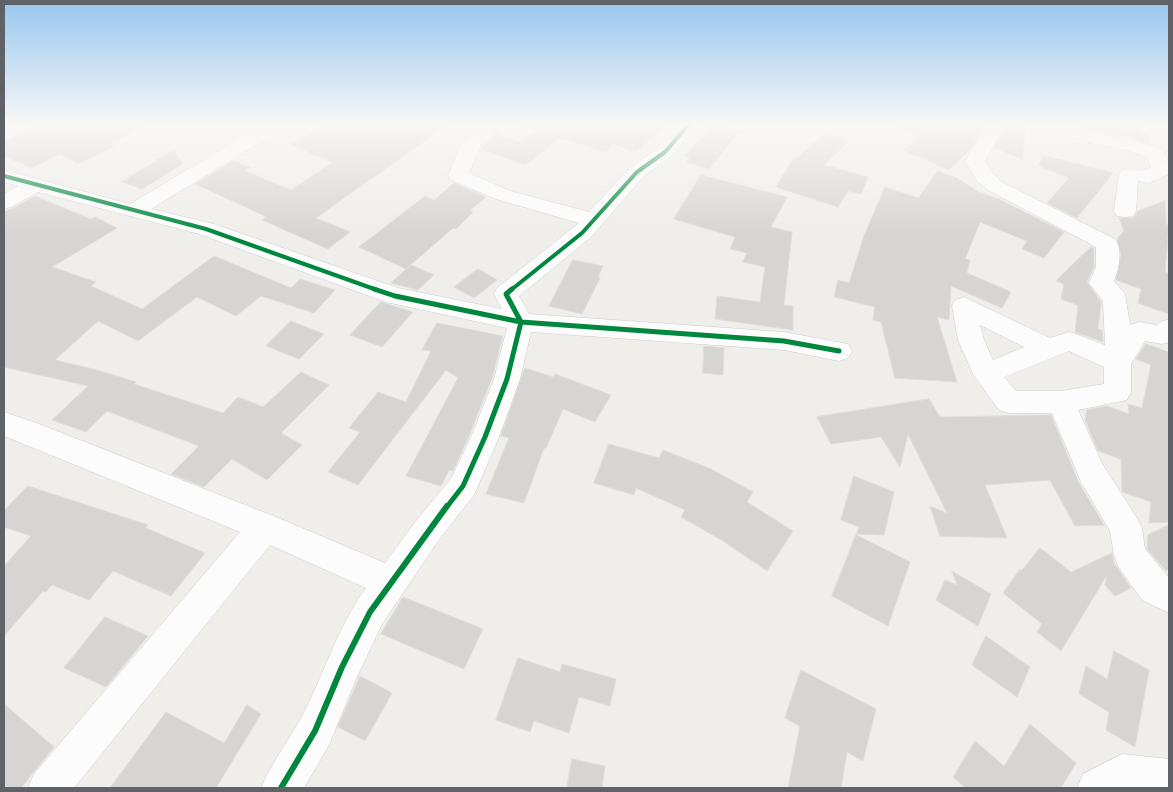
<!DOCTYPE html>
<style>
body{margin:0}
#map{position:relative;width:1173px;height:792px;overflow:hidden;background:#efeeea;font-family:"Archivo Narrow",sans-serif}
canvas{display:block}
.frame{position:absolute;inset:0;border:5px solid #5f6368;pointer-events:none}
</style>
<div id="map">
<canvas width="1173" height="792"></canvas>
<div class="frame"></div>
</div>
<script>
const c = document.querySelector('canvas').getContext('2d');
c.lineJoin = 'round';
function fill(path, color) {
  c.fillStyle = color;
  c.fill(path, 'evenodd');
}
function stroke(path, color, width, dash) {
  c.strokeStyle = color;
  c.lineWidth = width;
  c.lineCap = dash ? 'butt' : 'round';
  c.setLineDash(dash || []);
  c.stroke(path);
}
const building = new Path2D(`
 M 43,123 L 154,123 L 109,144 L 114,147 L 78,164 L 59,154 L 32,168 L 4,156 L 4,142 Z
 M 329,123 L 450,123 L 316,218 L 350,232 L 328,249 L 262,220 L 267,217 L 195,184 L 233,161 L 250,167 L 245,171 L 291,190 L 332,163 L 291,144 Z
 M 526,123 L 669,123 L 635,152 L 613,144 L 606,152 L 560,138 L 526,165 L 481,149 L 496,134 L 520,142 L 536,131 L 525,127 Z
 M 714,123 L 740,131 L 709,169 L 686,162 L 690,158 L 685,156 Z
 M 894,123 L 986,123 L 969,151 L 949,170 L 903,150 L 923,136 L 894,126 Z
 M 1008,123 L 1027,123 L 1022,159 L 994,148 Z
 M 1083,123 L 1114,127 L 1114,123 L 1138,123 L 1139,131 L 1149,133 L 1148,143 L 1130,137 L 1095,131 L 1084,127 Z
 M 825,133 L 849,141 L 824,165 L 868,177 L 861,194 L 848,191 L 838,207 L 776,187 L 794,157 L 797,158 Z
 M 174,150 L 183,164 L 142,189 L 122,182 Z
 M 1043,155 L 1113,173 L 1077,218 L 1047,203 L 1069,178 L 1039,166 Z
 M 938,171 L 955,177 L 979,192 L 999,199 L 1064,232 L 1044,258 L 1022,249 L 1027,241 L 980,222 L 965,259 L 970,260 L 967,273 L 1011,292 L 1002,308 L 951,286 L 949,320 L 937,317 L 957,382 L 895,378 L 881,322 L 873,320 L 875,307 L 834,297 L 838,280 L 849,283 L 864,236 L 885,187 L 918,198 Z
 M 701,175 L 787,197 L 771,227 L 792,232 L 784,305 L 793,306 L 793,330 L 715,319 L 717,296 L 760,302 L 765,267 L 743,262 L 747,253 L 730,249 L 735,237 L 674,219 Z
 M 454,183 L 486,197 L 469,211 L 473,212 L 456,229 L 453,228 L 406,269 L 359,247 L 425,196 L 434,200 Z
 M 35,196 L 91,219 L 95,217 L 117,228 L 52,267 L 96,282 L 91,286 L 142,309 L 214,256 L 291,288 L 300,279 L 335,290 L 314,313 L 261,296 L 236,316 L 197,297 L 138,341 L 98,321 L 55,360 L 97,370 L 136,382 L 134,384 L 223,413 L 238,397 L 263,407 L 301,372 L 329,385 L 281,433 L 302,445 L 267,480 L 232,459 L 204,487 L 171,474 L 199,446 L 107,411 L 86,432 L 52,420 L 88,386 L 4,367 L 4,211 L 12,209 Z
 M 1165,201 L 1166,224 L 1169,225 L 1165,272 L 1169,274 L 1169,314 L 1138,303 L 1141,289 L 1116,280 L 1121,254 L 1117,239 L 1124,231 L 1119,218 L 1133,218 L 1138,211 Z
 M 1091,247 L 1094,248 L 1094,267 L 1087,282 L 1101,302 L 1098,329 L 1102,330 L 1103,342 L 1075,332 L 1078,305 L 1061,299 L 1064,284 L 1056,281 Z
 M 573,260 L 603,266 L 598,277 L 600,278 L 582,314 L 549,306 Z
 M 411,265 L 434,275 L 418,290 L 391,283 Z
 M 478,269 L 497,280 L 474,298 L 454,287 Z
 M 381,302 L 413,312 L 382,347 L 350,335 Z
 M 291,321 L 324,334 L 299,359 L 266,346 Z
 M 437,323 L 503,336 L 492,378 L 469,436 L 453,471 L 449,470 L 441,486 L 406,476 L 458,378 L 446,370 L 358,485 L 328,472 L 360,432 L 349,428 L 378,392 L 406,402 L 431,351 L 422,350 Z
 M 1146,344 L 1169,352 L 1169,522 L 1149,523 L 1151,502 L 1122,492 L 1121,459 L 1098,451 L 1085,420 L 1087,410 L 1107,406 L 1129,414 L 1128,404 L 1142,408 L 1151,365 L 1136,359 Z
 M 704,346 L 724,348 L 723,375 L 703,373 Z
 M 525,368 L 553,377 L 555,374 L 611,395 L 595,422 L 563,409 L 546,448 L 544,448 L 524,503 L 486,494 L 509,438 L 501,436 Z
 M 929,399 L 940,417 L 1051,415 L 1079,483 L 1104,525 L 1075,526 L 1050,480 L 985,485 L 1007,538 L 940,536 L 930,506 L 947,513 L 908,434 L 900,467 L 881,437 L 831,444 L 817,417 Z
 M 609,444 L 659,458 L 663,450 L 711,469 L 753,492 L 747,502 L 793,531 L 767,571 L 723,541 L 681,517 L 685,510 L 636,488 L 634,495 L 594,483 Z
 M 854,476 L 894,492 L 884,535 L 856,534 L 859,527 L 841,520 Z
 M 28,486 L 148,525 L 146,528 L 205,553 L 171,596 L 113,571 L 89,600 L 52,585 L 46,592 L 43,591 L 4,636 L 4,566 L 31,536 L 4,527 L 4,511 Z
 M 1169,525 L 1169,569 L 1166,571 L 1147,549 L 1148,535 Z
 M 856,535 L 910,562 L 888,626 L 832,596 Z
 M 1040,548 L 1071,572 L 1112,553 L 1114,563 L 1131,588 L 1115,596 L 1105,585 L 1107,575 L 1061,651 L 1037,632 L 1042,624 L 1003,593 L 1020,569 L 1021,571 Z
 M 952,571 L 991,594 L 978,626 L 936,600 L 945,580 L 957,585 Z
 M 403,597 L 483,629 L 464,669 L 381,634 Z
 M 105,617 L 148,636 L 106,687 L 64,668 Z
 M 986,636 L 1030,667 L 1017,697 L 972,665 Z
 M 1114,651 L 1149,670 L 1135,747 L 1106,730 L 1109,712 L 1079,694 L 1086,666 L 1107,679 Z
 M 518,658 L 560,672 L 562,664 L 616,679 L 610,706 L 579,697 L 569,733 L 534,721 L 530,732 L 496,720 Z
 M 801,670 L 876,709 L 863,761 L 847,752 L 841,788 L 788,788 L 800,726 L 785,718 Z
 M 360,676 L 392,693 L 365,741 L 338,727 Z
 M 4,704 L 54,747 L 21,788 L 4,788 Z
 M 247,705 L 261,714 L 216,788 L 110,788 L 166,712 L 224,743 Z
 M 1030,724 L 1076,763 L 1061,788 L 965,788 L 953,777 L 975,741 L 1004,766 Z
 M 572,759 L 605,766 L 602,788 L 567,788 Z`);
fill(building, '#d6d5d3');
stroke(building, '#deddd9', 1);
const minor = new Path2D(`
 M 271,123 L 294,123 L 291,127 L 256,145 L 151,209 L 214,224 L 398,288 L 502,309 L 494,294 L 497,288 L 579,223 L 496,199 L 451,180 L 448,176 L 461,145 L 484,123 L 504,123 L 480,147 L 469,173 L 510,191 L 589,212 L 630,168 L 658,148 L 680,123 L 699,123 L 672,156 L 644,176 L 590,238 L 519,296 L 529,314 L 784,332 L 848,344 L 852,351 L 848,358 L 839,361 L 784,350 L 531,332 L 520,379 L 499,437 L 474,495 L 438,541 L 382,624 L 356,679 L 329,745 L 304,788 L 261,788 C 271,763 288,742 301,718 C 324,675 337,628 366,588 L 270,545 L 74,788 L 28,788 L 34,774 L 240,532 L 4,436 L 4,412 L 39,424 L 276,517 L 385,563 L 416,521 L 452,477 L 471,437 L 494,379 L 507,328 L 386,302 L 199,234 L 38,192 L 11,207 L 4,209 L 4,194 L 18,186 L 4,182 L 4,170 L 130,204 L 242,137 Z
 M 988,123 L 1006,123 L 985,161 L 992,173 L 1002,182 L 1115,239 C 1123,251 1119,268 1114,281 L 1125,294 L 1130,325 L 1139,322 L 1157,325 L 1160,322 L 1169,319 L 1169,342 L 1162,344 L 1145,341 L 1131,364 L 1131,392 L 1127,400 L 1078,410 L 1103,465 L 1137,518 L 1142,528 L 1145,549 L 1169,578 L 1169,613 L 1142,600 L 1118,566 L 1114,555 L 1110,531 L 1081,482 L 1052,413 L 1009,413 L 999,410 L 973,374 L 958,340 L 952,306 L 955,300 L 964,297 L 1050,338 L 1070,332 L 1105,345 L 1103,301 L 1089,283 L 1096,267 L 1096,247 L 988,190 L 977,181 L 965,161 ZM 980,325 L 1024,347 L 993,360 L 984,340 ZM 1069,351 L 1104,367 L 1104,384 L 1061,391 L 1016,391 L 1004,377 Z
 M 1034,123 L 1067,123 L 1095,133 L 1130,139 L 1162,149 L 1169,164 L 1169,174 L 1149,183 L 1138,181 L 1136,211 L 1133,216 L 1125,217 L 1117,216 L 1114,211 L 1119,174 L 1122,170 C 1132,167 1142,173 1151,168 L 1147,157 L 1126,150 L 1084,142 L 1060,132 L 1037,127 Z
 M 1122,754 L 1169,759 L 1169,788 L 1077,788 L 1083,774 Z`);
stroke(minor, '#cbcccc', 1);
fill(minor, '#fdfcfc');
stroke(new Path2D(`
 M 4,176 L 206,229 L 377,290
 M 511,290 L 582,233 L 637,172 L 665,152 L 690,123`), '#00873e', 4);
stroke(new Path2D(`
 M 374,289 L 395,296 L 521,322 L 784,341 L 839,351
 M 446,508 L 463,486 L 485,437 L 507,379 L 521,322 L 506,294 L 512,289`), '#00873e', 5);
stroke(new Path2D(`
 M 281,788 L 315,731 L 342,667 L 370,612 L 447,506`), '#00873e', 6);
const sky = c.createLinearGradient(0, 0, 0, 234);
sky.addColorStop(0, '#97c6ef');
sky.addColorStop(0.53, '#f8f7f6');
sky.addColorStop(1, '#f8f7f600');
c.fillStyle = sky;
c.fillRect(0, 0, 1173, 234);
</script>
